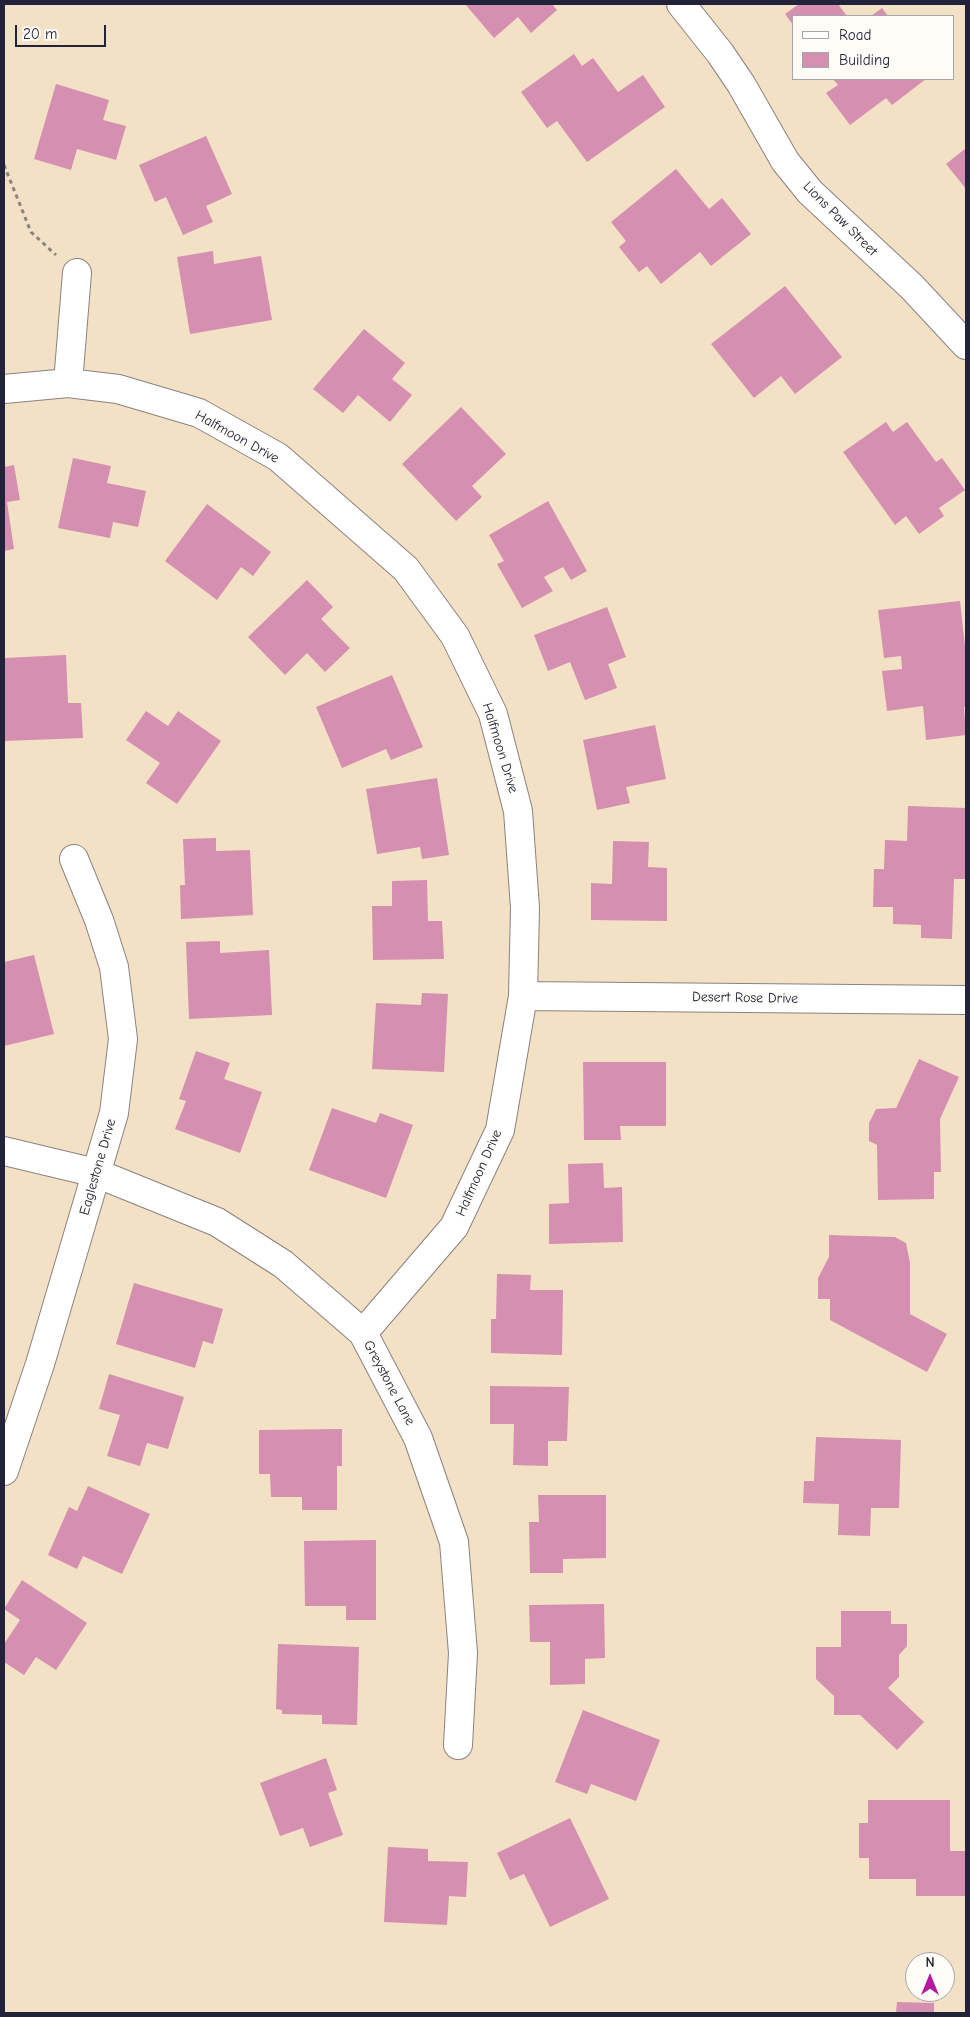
<!DOCTYPE html>
<style>
body{margin:0}
#map{position:relative;width:970px;height:2017px;overflow:hidden;background:#f3e1c5;font-family:"Comic Neue",sans-serif}
canvas{display:block}
.frame{position:absolute;inset:0;border:5px solid #22223b;pointer-events:none}
.legend{position:absolute;left:792px;top:15px;width:162px;height:65px;box-sizing:border-box;background:#fdfcf7;border:1px solid #a5a5ac;margin:0;padding:6px 9px;list-style:none;font-size:15px;color:#22223b}
.legend li{display:flex;align-items:center;gap:10px;height:25px}
.legend b{width:25px;border:1px solid #a5a5ac}
.north{position:absolute;left:905px;top:1952px;width:50px;height:50px;box-sizing:border-box;background:#fdfcf7;border:1px solid #a5a5ac;border-radius:50%;rotate:0deg;font-size:14px;font-weight:700;line-height:20px;text-align:center;color:#22223b}
.north::after{content:'';display:block;margin:auto;width:18px;height:22px;background:#b5179e;clip-path:polygon(50% 0,100% 100%,50% 72%,0 100%)}
.scale{position:absolute;left:15px;top:25px;width:91px;height:22px;box-sizing:border-box;border:2px solid #22223b;border-top:0;padding-left:6px;font-size:15px;line-height:18px;white-space:nowrap;color:#22223b;-webkit-text-stroke:4px #fdfcf7;paint-order:stroke}
</style>
<div id="map">
<canvas width="970" height="2017"></canvas>
<div class="frame"></div>
<ul class="legend">
<li><b style="height:6px;background:#fff"></b>Road</li>
<li><b style="height:14px;background:#d58fb0"></b>Building</li>
</ul>
<div class="north">N</div>
<div class="scale">20 m</div>
</div>
<script>
const c = document.querySelector('canvas').getContext('2d');
c.lineJoin = 'round';
function fill(path, color) {
  c.fillStyle = color;
  c.fill(path, 'evenodd');
}
function stroke(path, color, width, dash) {
  c.strokeStyle = color;
  c.lineWidth = width;
  c.lineCap = dash ? 'butt' : 'round';
  c.setLineDash(dash || []);
  c.stroke(path);
}
function write(font, color, halo, rows, align = 'center') {
  c.font = font + ' "Comic Neue",sans-serif';
  c.lineWidth = 4;
  c.setLineDash([]);
  c.textBaseline = 'middle';
  c.strokeStyle = halo;
  c.fillStyle = color;
  for (const [text, x, y, turn = 0] of rows) {
    c.save();
    c.translate(x, y);
    c.rotate((+turn || 0) * Math.PI / 180);
    c.textAlign = isNaN(turn) ? turn : align;
    if (halo) c.strokeText(text, 0, 0);
    c.fillText(text, 0, 0);
    c.restore();
  }
}
fill(new Path2D(`
 M 465,4 L 552,4 L 557,10 L 531,33 L 518,17 L 494,38 Z
 M 799,4 L 838,4 L 847,16 L 794,16 L 794,26 L 785,14 Z
 M 882,8 L 888,16 L 871,16 Z
 M 574,54 L 582,66 L 593,58 L 618,92 L 643,75 L 665,107 L 587,162 L 557,121 L 547,128 L 521,92 Z
 M 833,79 L 926,79 L 892,105 L 886,98 L 850,125 L 826,93 L 838,85 Z
 M 56,84 L 109,100 L 103,120 L 126,126 L 116,160 L 77,149 L 71,170 L 34,159 Z
 M 206,136 L 232,194 L 206,206 L 213,222 L 183,235 L 166,197 L 155,202 L 139,165 Z
 M 966,148 L 966,189 L 946,164 Z
 M 676,169 L 709,209 L 722,198 L 751,234 L 711,266 L 700,252 L 661,284 L 647,266 L 639,272 L 619,247 L 626,241 L 611,222 Z
 M 213,251 L 214,264 L 261,256 L 272,320 L 190,334 L 177,257 Z
 M 785,286 L 842,357 L 795,394 L 781,376 L 754,398 L 711,344 Z
 M 364,329 L 405,363 L 392,379 L 412,395 L 390,422 L 358,395 L 343,413 L 313,389 Z
 M 461,407 L 506,454 L 472,486 L 482,497 L 456,521 L 402,464 Z
 M 886,422 L 893,432 L 907,422 L 936,462 L 942,458 L 965,490 L 939,508 L 944,516 L 919,534 L 906,516 L 895,525 L 843,452 Z
 M 73,458 L 111,466 L 107,483 L 146,491 L 138,527 L 113,522 L 110,538 L 58,528 Z
 M 14,465 L 20,500 L 7,502 L 14,549 L 4,551 L 4,467 Z
 M 548,501 L 587,571 L 571,580 L 563,567 L 544,577 L 553,591 L 522,608 L 497,564 L 504,561 L 489,535 Z
 M 207,504 L 271,552 L 253,576 L 241,567 L 217,600 L 165,561 Z
 M 307,580 L 333,607 L 321,619 L 350,648 L 325,672 L 307,653 L 285,675 L 248,637 Z
 M 960,601 L 966,655 L 966,707 L 964,707 L 966,735 L 926,740 L 923,706 L 887,711 L 882,671 L 902,669 L 901,656 L 884,658 L 878,610 Z
 M 607,607 L 626,657 L 608,664 L 617,688 L 585,700 L 570,662 L 548,671 L 534,635 Z
 M 66,655 L 68,703 L 81,703 L 83,738 L 4,741 L 4,658 Z
 M 392,675 L 423,747 L 391,760 L 386,749 L 342,768 L 316,707 Z
 M 146,711 L 168,726 L 178,711 L 221,741 L 177,804 L 146,783 L 160,763 L 126,740 Z
 M 655,725 L 666,779 L 626,787 L 630,803 L 597,810 L 583,740 Z
 M 437,778 L 449,855 L 422,859 L 420,847 L 377,854 L 366,789 Z
 M 908,806 L 966,808 L 966,879 L 954,879 L 952,939 L 921,938 L 921,925 L 893,924 L 893,907 L 873,907 L 874,869 L 884,869 L 885,840 L 907,841 Z
 M 216,838 L 216,851 L 250,850 L 253,915 L 181,919 L 180,885 L 185,885 L 183,839 Z
 M 613,841 L 649,842 L 648,867 L 667,868 L 667,921 L 591,920 L 591,883 L 612,884 Z
 M 427,880 L 428,921 L 442,921 L 444,959 L 373,960 L 372,906 L 392,906 L 392,881 Z
 M 220,941 L 220,953 L 269,950 L 272,1015 L 189,1019 L 186,942 Z
 M 34,955 L 54,1034 L 4,1046 L 4,962 Z
 M 422,993 L 448,994 L 444,1072 L 372,1069 L 376,1003 L 421,1005 Z
 M 196,1051 L 230,1063 L 224,1079 L 262,1092 L 240,1153 L 175,1129 L 186,1101 L 179,1099 Z
 M 919,1059 L 959,1077 L 940,1119 L 941,1172 L 934,1172 L 934,1199 L 878,1200 L 877,1145 L 869,1141 L 869,1123 L 876,1109 L 896,1108 Z
 M 583,1062 L 666,1062 L 666,1126 L 620,1126 L 621,1140 L 584,1140 Z
 M 332,1108 L 376,1123 L 380,1113 L 413,1125 L 386,1198 L 309,1170 Z
 M 603,1163 L 604,1188 L 622,1187 L 623,1242 L 549,1244 L 549,1204 L 569,1203 L 568,1164 Z
 M 829,1235 L 895,1237 L 906,1243 L 910,1263 L 910,1314 L 947,1334 L 927,1372 L 830,1320 L 830,1299 L 818,1299 L 818,1278 L 829,1257 Z
 M 497,1274 L 531,1275 L 530,1290 L 563,1290 L 562,1355 L 491,1353 L 491,1319 L 496,1319 Z
 M 134,1283 L 223,1309 L 213,1344 L 203,1341 L 195,1368 L 116,1344 Z
 M 109,1374 L 184,1397 L 168,1449 L 147,1443 L 140,1466 L 107,1456 L 120,1415 L 99,1409 Z
 M 490,1386 L 569,1387 L 567,1441 L 548,1441 L 548,1466 L 513,1465 L 514,1424 L 490,1424 Z
 M 342,1429 L 342,1466 L 337,1466 L 337,1510 L 302,1510 L 302,1497 L 271,1497 L 270,1474 L 259,1474 L 259,1430 Z
 M 816,1437 L 901,1440 L 899,1508 L 871,1508 L 870,1536 L 838,1535 L 839,1504 L 803,1503 L 804,1481 L 814,1481 Z
 M 88,1486 L 150,1514 L 122,1574 L 83,1556 L 77,1569 L 48,1555 L 69,1507 L 77,1511 Z
 M 538,1495 L 606,1495 L 606,1558 L 563,1559 L 563,1573 L 530,1573 L 529,1522 L 539,1522 Z
 M 376,1540 L 376,1620 L 346,1620 L 346,1606 L 305,1606 L 304,1541 Z
 M 22,1580 L 87,1623 L 56,1670 L 36,1657 L 24,1675 L 4,1662 L 4,1644 L 20,1620 L 4,1609 Z
 M 604,1604 L 605,1658 L 585,1659 L 585,1684 L 550,1685 L 550,1642 L 530,1642 L 529,1605 Z
 M 841,1611 L 891,1611 L 891,1624 L 907,1624 L 907,1646 L 899,1655 L 899,1677 L 888,1688 L 924,1722 L 897,1750 L 860,1715 L 834,1715 L 834,1696 L 816,1679 L 816,1647 L 841,1647 Z
 M 278,1644 L 359,1647 L 357,1725 L 322,1724 L 322,1715 L 282,1714 L 282,1710 L 276,1709 Z
 M 583,1710 L 660,1740 L 636,1801 L 591,1784 L 587,1794 L 555,1782 Z
 M 326,1758 L 337,1790 L 328,1793 L 343,1835 L 310,1847 L 303,1828 L 280,1836 L 260,1783 Z
 M 868,1800 L 950,1800 L 950,1851 L 966,1851 L 966,1896 L 916,1896 L 916,1879 L 869,1879 L 869,1858 L 859,1858 L 859,1823 L 868,1823 Z
 M 570,1818 L 609,1899 L 550,1927 L 524,1874 L 510,1880 L 497,1853 Z
 M 388,1847 L 428,1849 L 428,1861 L 468,1862 L 466,1897 L 449,1896 L 447,1925 L 384,1922 Z
 M 897,2002 L 934,2003 L 934,2013 L 896,2013 Z`), '#d58fb0');
const street = new Path2D(`
 M 681,4 L 720,53 L 741,84 L 785,161 L 810,192 L 912,287 L 966,345
 M 68,383 L 77,273
 M 4,389 L 68,383 L 118,389 L 199,413 L 278,457 L 406,569 L 455,636 L 493,714 L 518,811 L 525,908 L 523,996 L 500,1130 L 454,1227 L 363,1333
 M 523,996 L 966,1000
 M 4,1151 L 96,1173 L 217,1222 L 283,1264 L 363,1333 L 418,1438 L 454,1542 L 463,1653 L 458,1745
 M 4,1471 L 40,1364 L 114,1113 L 123,1039 L 114,967 L 99,920 L 74,859`);
stroke(street, '#8a8280', 30);
stroke(new Path2D(`
 M 4,165 L 31,232 L 56,255`), '#8a8280', 3, [4, 4]);
stroke(street, '#fff', 28);
write('14px', '#22223b', '#fdfcf7', [
 ["Lions Paw Street",840,219,45],
 ["Halfmoon Drive",237,437,29],
 ["Halfmoon Drive",500,748,73],
 ["Desert Rose Drive",745,998,1],
 ["Eaglestone Drive",98,1167,-74],
 ["Halfmoon Drive",479,1173,-66],
 ["Greystone Lane",389,1383,62]
]);
</script>
